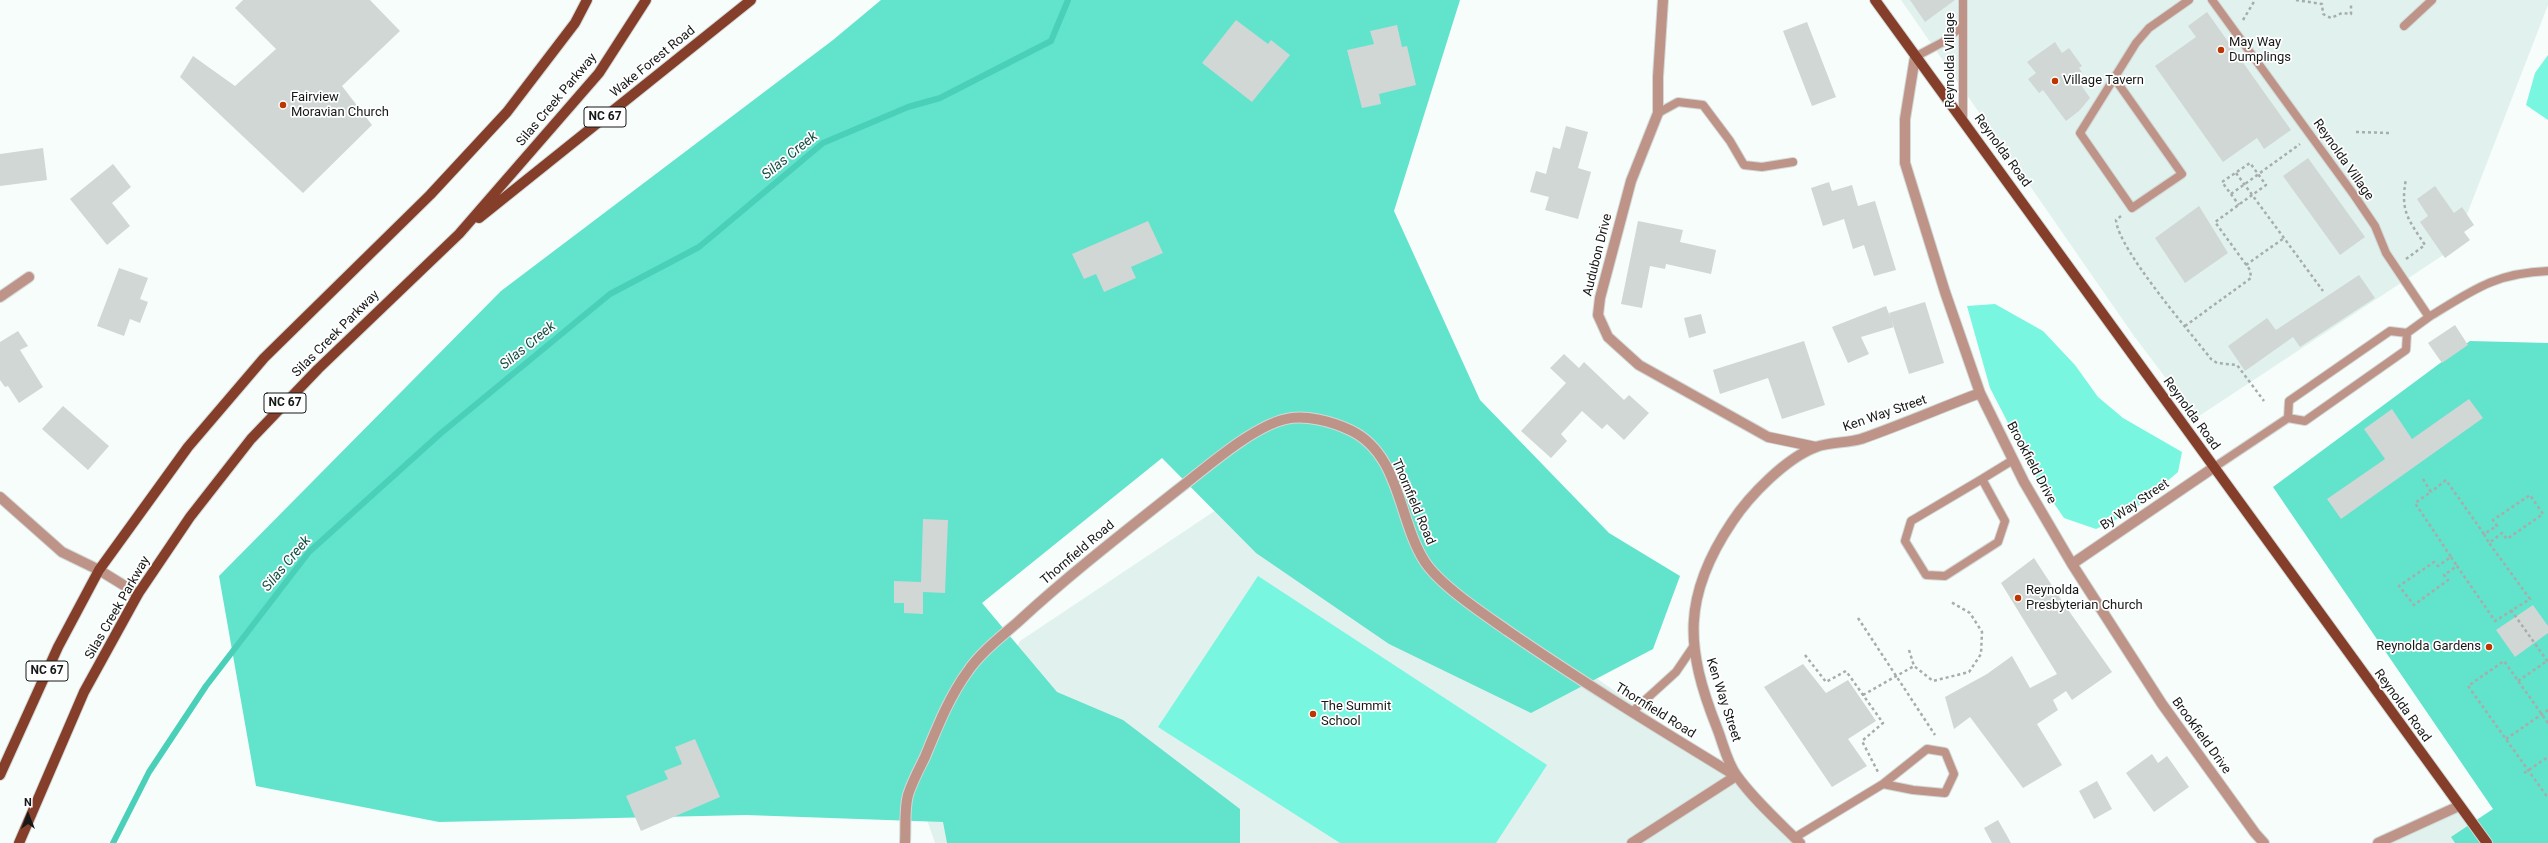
<!DOCTYPE html>
<style>
body{margin:0}
#map{position:relative;width:2548px;height:843px;overflow:hidden;background:#f6fdfb;font-family:Roboto,sans-serif}
canvas{display:block}
.north{position:absolute;left:8px;top:795px;width:40px;height:40px;-webkit-text-stroke:3px #fff;paint-order:stroke;rotate:0deg;font-size:11px;font-weight:700;line-height:16px;text-align:center;color:#161918}
.north::after{content:'';display:block;margin:auto;width:14px;height:18px;background:#161918;clip-path:polygon(50% 0,100% 100%,50% 72%,0 100%)}
</style>
<div id="map">
<canvas width="2548" height="843"></canvas>
<div class="north">N</div>
</div>
<script>
const c = document.querySelector('canvas').getContext('2d');
c.lineJoin = 'round';
function fill(path, color) {
  c.fillStyle = color;
  c.fill(path, 'evenodd');
}
function stroke(path, color, width, dash) {
  c.strokeStyle = color;
  c.lineWidth = width;
  c.lineCap = dash ? 'butt' : 'round';
  c.setLineDash(dash || []);
  c.stroke(path);
}
function write(font, color, halo, rows, align = 'center') {
  c.font = font + ' Roboto,sans-serif';
  c.lineWidth = 3.5;
  c.setLineDash([]);
  c.textBaseline = 'middle';
  c.strokeStyle = halo;
  c.fillStyle = color;
  for (const [text, x, y, turn = 0] of rows) {
    c.save();
    c.translate(x, y);
    c.rotate((+turn || 0) * Math.PI / 180);
    c.textAlign = isNaN(turn) ? turn : align;
    if (halo) c.strokeText(text, 0, 0);
    c.fillText(text, 0, 0);
    c.restore();
  }
}
fill(new Path2D(`
 M 1901,0 L 2548,0 L 2548,5 L 2454,248 L 2196,418 L 2134,336 Z
 M 1288,462 L 1736,776 L 1801,843 L 935,843 L 924,811 L 1020,641 Z
 M 2459,806 L 2480,843 L 2378,843 Z`), '#e1f2ee');
fill(new Path2D(`
 M 2548,55 L 2548,120 L 2526,105 L 2535,73 Z
 M 1995,304 L 2043,331 L 2075,365 L 2098,397 L 2123,418 L 2182,452 L 2178,472 L 2130,513 L 2096,529 L 2064,518 L 2036,477 L 1990,388 L 1967,306 Z
 M 1258,576 L 1547,765 L 1496,843 L 1340,843 L 1158,727 Z`), '#78f6df');
fill(new Path2D(`
 M 881,0 L 1460,0 L 1394,211 L 1480,400 L 1609,533 L 1680,576 L 1653,649 L 1531,713 L 1389,644 L 1256,553 L 1162,458 L 982,603 L 1057,692 L 1123,720 L 1240,809 L 1240,843 L 947,843 L 943,822 L 746,815 L 439,822 L 256,786 L 219,576 L 501,291 L 833,40 Z
 M 2470,341 L 2548,343 L 2548,843 L 2455,843 L 2451,837 L 2493,809 L 2273,487 Z`), '#61e3cc');
stroke(new Path2D(`
 M 113,843 L 149,772 L 206,686 L 309,552 L 440,434 L 610,294 L 699,247 L 823,143 L 908,107 L 940,98 L 1051,41 L 1068,0`), '#4ad0b9', 6);
fill(new Path2D(`
 M 243,0 L 370,0 L 400,31 L 342,86 L 372,125 L 303,193 L 180,77 L 193,56 L 235,86 L 276,49 L 235,8 Z
 M 1910,0 L 1955,0 L 1925,22 Z
 M 2207,12 L 2291,130 L 2264,149 L 2257,138 L 2223,162 L 2155,66 L 2196,37 L 2188,26 Z
 M 1236,20 L 1268,44 L 1271,40 L 1290,55 L 1252,102 L 1202,63 Z
 M 1807,22 L 1836,97 L 1812,106 L 1783,31 Z
 M 1397,25 L 1402,47 L 1407,46 L 1416,85 L 1379,94 L 1381,104 L 1362,108 L 1347,50 L 1374,44 L 1370,31 Z
 M 2055,42 L 2062,53 L 2069,48 L 2082,66 L 2079,68 L 2082,72 L 2077,75 L 2083,83 L 2081,85 L 2090,98 L 2079,111 L 2066,121 L 2043,90 L 2039,93 L 2028,79 L 2036,73 L 2027,62 Z
 M 1566,126 L 1588,132 L 1578,168 L 1591,172 L 1578,219 L 1545,210 L 1549,197 L 1530,192 L 1536,171 L 1546,174 L 1553,147 L 1560,149 Z
 M 43,148 L 47,180 L 0,186 L 0,154 Z
 M 2308,158 L 2365,237 L 2340,255 L 2283,176 Z
 M 113,164 L 131,187 L 112,203 L 130,226 L 107,245 L 70,199 Z
 M 1829,182 L 1832,191 L 1852,185 L 1858,206 L 1875,201 L 1896,270 L 1874,276 L 1864,245 L 1853,249 L 1844,219 L 1823,226 L 1811,188 Z
 M 2435,186 L 2454,213 L 2462,207 L 2474,225 L 2464,232 L 2470,240 L 2445,258 L 2420,222 L 2428,216 L 2417,199 Z
 M 2199,206 L 2228,253 L 2185,283 L 2155,238 Z
 M 1148,221 L 1163,253 L 1131,267 L 1136,278 L 1104,292 L 1096,274 L 1084,279 L 1072,254 Z
 M 1638,221 L 1683,230 L 1680,242 L 1716,250 L 1711,274 L 1666,264 L 1665,269 L 1650,266 L 1642,308 L 1621,304 Z
 M 119,268 L 148,278 L 140,299 L 148,302 L 140,323 L 130,319 L 124,336 L 97,326 Z
 M 2359,275 L 2375,298 L 2300,347 L 2293,337 L 2245,371 L 2228,346 L 2267,318 L 2276,330 Z
 M 1925,302 L 1944,363 L 1909,374 L 1889,313 Z
 M 1886,306 L 1894,327 L 1861,337 L 1869,354 L 1848,363 L 1832,327 Z
 M 1701,314 L 1706,333 L 1689,338 L 1684,318 Z
 M 2455,325 L 2468,345 L 2442,363 L 2428,343 Z
 M 18,331 L 28,346 L 20,350 L 43,387 L 19,403 L 8,386 L 5,387 L 0,380 L 0,342 Z
 M 1804,341 L 1825,405 L 1782,419 L 1768,378 L 1720,394 L 1713,370 Z
 M 1564,354 L 1579,368 L 1584,362 L 1624,400 L 1629,395 L 1649,413 L 1624,440 L 1607,424 L 1602,429 L 1582,411 L 1561,434 L 1567,441 L 1551,458 L 1521,431 L 1566,383 L 1550,368 Z
 M 2469,399 L 2483,418 L 2341,519 L 2327,499 L 2385,459 L 2364,429 L 2392,409 L 2412,439 Z
 M 63,406 L 109,446 L 88,470 L 42,429 Z
 M 923,519 L 948,520 L 945,593 L 923,592 L 923,614 L 904,613 L 904,603 L 894,603 L 894,581 L 921,582 Z
 M 2034,558 L 2064,604 L 2112,672 L 2072,700 L 2066,691 L 2053,700 L 2058,710 L 2037,724 L 2062,765 L 2023,788 L 1970,717 L 1954,729 L 1945,697 L 1987,674 L 2012,656 L 2030,688 L 2057,674 L 2001,583 Z
 M 2533,605 L 2548,626 L 2548,633 L 2515,657 L 2496,630 Z
 M 1803,664 L 1826,693 L 1848,680 L 1876,721 L 1848,739 L 1867,766 L 1832,787 L 1764,687 Z
 M 695,739 L 720,797 L 641,831 L 626,796 L 668,779 L 664,771 L 682,764 L 675,747 Z
 M 2152,754 L 2158,763 L 2167,756 L 2189,787 L 2154,812 L 2126,773 Z
 M 2097,781 L 2112,809 L 2094,819 L 2079,791 Z
 M 1998,820 L 2011,843 L 1992,843 L 1984,828 Z`), '#d0d7d5');
const lane = new Path2D(`
 M 1963,0 L 1963,120
 M 2212,0 L 2354,195 L 2375,226 L 2386,253 L 2429,317 L 2407,333 L 2390,331 L 2289,401 L 2288,418
 M 2404,26 L 2432,0
 M 1915,57 L 1943,42 L 1961,27
 M 2115,79 L 2182,174 L 2132,208 L 2080,133 L 2136,43 L 2149,28 L 2189,0
 M 1658,113 L 1678,102 L 1703,105 L 1730,141 L 1744,165 L 1762,167 L 1793,162
 M 2429,317 C 2473,290 2495,273 2548,271
 M 2213,468 L 2288,418 L 2305,421 L 2406,350 L 2407,333
 M 1982,479 L 2005,521 L 1998,542 L 1945,576 L 1926,575 L 1905,541 L 1911,521 Z
 M 1982,479 L 2013,460
 M 1632,712 L 1676,672 L 1693,647
 M 1794,838 L 1883,784 L 1913,790 L 1945,793 L 1954,774 L 1945,752 L 1927,749 L 1883,784`);
const street = new Path2D(`
 M 1663,0 L 1658,77 L 1658,113 L 1631,181 L 1600,298 L 1598,315 L 1608,337 L 1639,365 L 1768,437 L 1816,447
 M 1915,57 L 1905,119 L 1905,163 L 1945,292 L 1980,393 L 2024,482 L 2072,564 L 2162,704 L 2255,833 L 2264,843
 M 0,297 L 29,277
 M 0,497 L 62,552 L 99,570 L 138,594
 M 2072,564 L 2213,468
 M 905,843 C 906,828 904,810 908,795 C 912,782 919,769 925,757 C 937,728 949,697 968,671 C 981,652 1001,637 1019,621 C 1069,575 1123,533 1176,491 C 1205,469 1251,427 1286,419 C 1305,414 1333,422 1350,430 C 1401,454 1398,521 1425,562 C 1441,586 1484,614 1508,631 C 1582,682 1659,729 1736,776 L 1632,843
 M 1800,843 C 1779,822 1754,800 1737,776 C 1727,763 1723,743 1717,728 C 1685,648 1682,596 1732,522 C 1749,496 1786,458 1816,447 C 1830,442 1847,443 1861,439 C 1901,425 1940,408 1980,393
 M 2378,843 L 2459,806`);
const primary = new Path2D(`
 M 1875,0 L 2487,843
 M 479,218 L 751,0
 M 0,775 L 58,647 L 99,570 L 188,447 L 264,358 L 430,195 L 507,112 L 575,23 L 587,0
 M 19,843 L 84,692 L 138,594 L 190,517 L 251,439 L 318,369 L 459,234 L 599,73 L 646,0`);
stroke(lane, '#d2d9d7', 10);
stroke(street, '#d2d9d7', 12);
stroke(primary, '#d2d9d7', 12);
stroke(new Path2D(`
 M 2296,0 L 2322,4 L 2323,14 L 2331,18 L 2342,13 L 2351,14 L 2351,5
 M 2243,20 L 2255,0
 M 2356,132 L 2390,133
 M 2236,173 L 2323,291
 M 2231,194 L 2300,144
 M 2121,216 L 2116,220 C 2118,249 2190,332 2211,359 L 2217,363 L 2237,365 L 2264,401
 M 2406,259 L 2425,245 C 2408,219 2400,211 2406,179
 M 2246,265 L 2284,238
 M 2185,326 L 2251,278 L 2250,270 L 2215,222 L 2266,185 L 2250,163 L 2222,182 L 2239,205
 M 2423,479 L 2431,492 L 2415,503 L 2451,557 L 2438,566 L 2434,562 L 2399,586 L 2414,605 L 2448,580 L 2444,575 L 2457,566 L 2495,621 L 2530,599 L 2489,543 L 2502,533 L 2507,539 L 2543,514 L 2530,495 L 2493,520 L 2497,526 L 2484,534 L 2446,480 L 2431,492
 M 2484,534 L 2489,543
 M 2451,557 L 2457,566
 M 2511,610 L 2548,662
 M 1858,618 L 1935,735
 M 1909,650 L 1914,666 L 1933,681 L 1969,672 L 1981,654 L 1982,632 L 1970,613 L 1951,602
 M 1805,655 L 1826,682 L 1846,671 L 1883,723 L 1862,741 L 1878,772
 M 2518,681 L 2547,661
 M 1863,695 L 1914,666
 M 2548,723 L 2504,661 L 2468,686 L 2548,798
 M 2506,739 L 2548,710
 M 2524,773 L 2548,757`), '#a7adab', 2.5, [3, 3]);
stroke(lane, '#be9488', 8);
stroke(street, '#be9488', 10);
stroke(primary, '#843e2a', 10);
for (const [x, y, r, color] of [
 [2221,50,4,"#bd3500"],
 [2055,81,4,"#bd3500"],
 [283,105,4,"#bd3500"],
 [2018,598,4,"#bd3500"],
 [2489,647,4,"#bd3500"],
 [1313,714,4,"#bd3500"]
]) {
  const dot = new Path2D();
  dot.arc(x, y, r, 0, 2 * Math.PI);
  c.fillStyle = color;
  c.fill(dot);
  stroke(dot, '#fff', 1.5);
}
for (const [x, y, w] of [
 [605,117,42],
 [285,403,42],
 [47,671,42]
]) {
  const box = new Path2D();
  box.roundRect(x - w / 2, y - 10, w, 20, 3);
  c.fillStyle = '#fff';
  c.fill(box);
  stroke(box, '#161918', 1);
}
write('bold 12px', '#161918', null, [
 ["NC 67",605,117],
 ["NC 67",285,403],
 ["NC 67",47,671]
]);
write('13px', '#161918', '#fff', [
 ["May Way",2229,43],
 ["Dumplings",2229,58],
 ["Village Tavern",2063,81],
 ["Fairview",291,98],
 ["Moravian Church",291,113],
 ["Reynolda",2026,591],
 ["Presbyterian Church",2026,606],
 ["Reynolda Gardens",2481,647,"right"],
 ["The Summit",1321,707],
 ["School",1321,722]
], 'left');
write('13px', '#161918', '#fff', [
 ["Reynolda Village",1951,60,-90],
 ["Wake Forest Road",653,62,-39],
 ["Silas Creek Parkway",557,100,-50],
 ["Reynolda Road",2002,151,54],
 ["Reynolda Village",2343,160,55],
 ["Audubon Drive",1598,255,-76],
 ["Silas Creek Parkway",336,334,-45],
 ["Ken Way Street",1885,414,-19],
 ["Reynolda Road",2191,414,54],
 ["Brookfield Drive",2031,463,62],
 ["Thornfield Road",1413,502,67],
 ["By Way Street",2135,505,-34],
 ["Thornfield Road",1078,553,-40],
 ["Silas Creek Parkway",118,608,-60],
 ["Ken Way Street",1723,700,72],
 ["Reynolda Road",2402,706,54],
 ["Thornfield Road",1655,711,32],
 ["Brookfield Drive",2201,736,54]
]);
write('italic 14px', '#154e44', '#fff', [
 ["Silas Creek",790,156,-39],
 ["Silas Creek",528,346,-39],
 ["Silas Creek",287,564,-50]
]);
</script>
